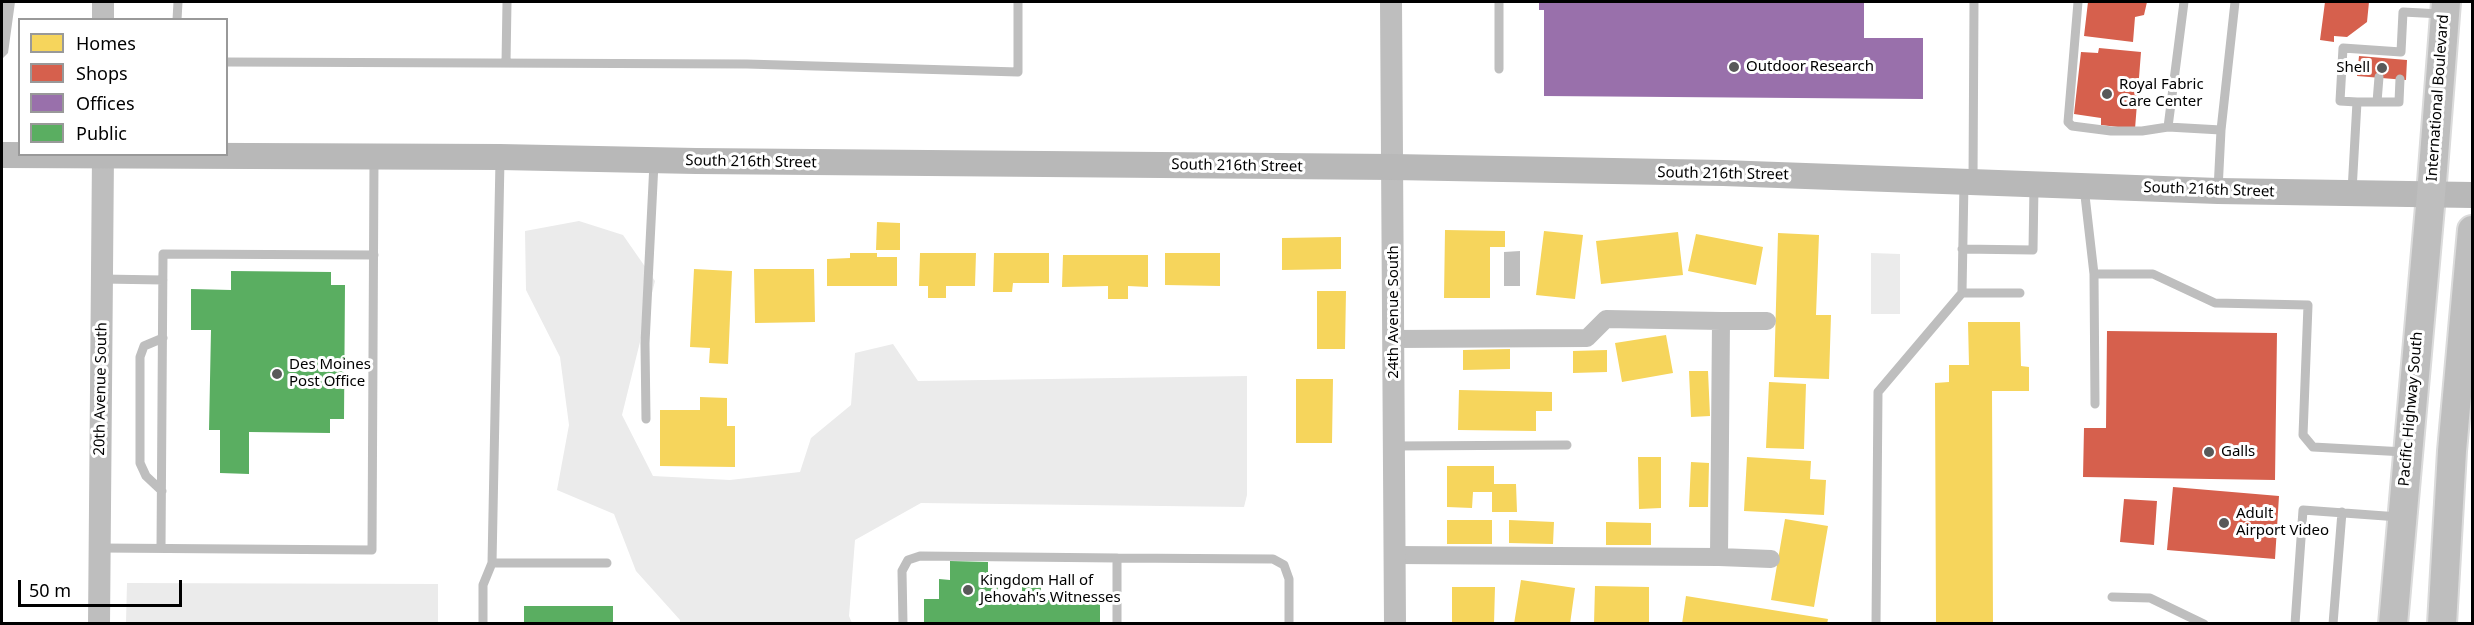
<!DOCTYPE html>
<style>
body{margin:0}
#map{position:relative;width:2474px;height:625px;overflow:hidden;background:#fff;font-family:"Noto Sans",sans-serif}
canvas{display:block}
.frame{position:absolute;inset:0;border:3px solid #000;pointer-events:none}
.legend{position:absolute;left:18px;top:18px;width:210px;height:138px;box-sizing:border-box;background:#fff;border:2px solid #999;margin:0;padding:8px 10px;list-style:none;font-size:18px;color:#000}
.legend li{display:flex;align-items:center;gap:12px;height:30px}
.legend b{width:30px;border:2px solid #999}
.scale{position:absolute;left:18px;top:580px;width:164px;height:27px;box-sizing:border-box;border:3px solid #000;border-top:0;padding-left:8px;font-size:18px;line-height:21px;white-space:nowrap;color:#000;-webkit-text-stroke:4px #fff;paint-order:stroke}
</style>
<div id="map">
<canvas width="2474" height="625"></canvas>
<div class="frame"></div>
<ul class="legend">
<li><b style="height:16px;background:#f6d55c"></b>Homes</li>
<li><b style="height:16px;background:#d6604d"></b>Shops</li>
<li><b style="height:16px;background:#9970ab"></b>Offices</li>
<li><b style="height:16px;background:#5aae61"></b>Public</li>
</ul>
<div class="scale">50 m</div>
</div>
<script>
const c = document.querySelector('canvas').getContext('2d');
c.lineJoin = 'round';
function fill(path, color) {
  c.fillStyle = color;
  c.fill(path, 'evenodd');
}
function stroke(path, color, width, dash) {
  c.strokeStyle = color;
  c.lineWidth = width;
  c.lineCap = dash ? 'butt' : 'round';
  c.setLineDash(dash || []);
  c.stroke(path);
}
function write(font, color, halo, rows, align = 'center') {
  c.font = font + ' "Noto Sans",sans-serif';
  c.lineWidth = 6;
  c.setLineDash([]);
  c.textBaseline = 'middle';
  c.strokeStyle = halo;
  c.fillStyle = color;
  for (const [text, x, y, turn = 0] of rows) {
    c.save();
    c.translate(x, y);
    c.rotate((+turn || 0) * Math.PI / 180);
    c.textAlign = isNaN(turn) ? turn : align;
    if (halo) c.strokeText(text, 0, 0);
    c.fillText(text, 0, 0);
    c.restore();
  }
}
fill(new Path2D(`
 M 579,221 L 623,235 L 655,281 L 622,415 L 653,476 L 730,480 L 800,472 L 811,438 L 851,405 L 855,353 L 893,344 L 918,381 L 1247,376 L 1247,495 L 1244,507 L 921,503 L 855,540 L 849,616 L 852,623 L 680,623 L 680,620 L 636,571 L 614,514 L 557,490 L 569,425 L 560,357 L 526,290 L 525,231 Z
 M 1871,253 L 1900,254 L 1900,314 L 1871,314 Z
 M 127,583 L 438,584 L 438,623 L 126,623 Z`), '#ebebeb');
fill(new Path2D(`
 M 2,2 L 15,2 L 8,53 L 2,59 Z
 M 1520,251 L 1520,286 L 1504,286 L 1504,252 Z`), '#bebebe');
fill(new Path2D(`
 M 877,222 L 900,223 L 900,250 L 876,250 Z
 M 1445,230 L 1505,231 L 1505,247 L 1490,247 L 1490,298 L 1444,298 Z
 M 1544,231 L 1583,235 L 1575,299 L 1536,295 Z
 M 1678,232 L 1683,275 L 1601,284 L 1596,241 Z
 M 1778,233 L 1819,235 L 1816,315 L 1831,315 L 1829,379 L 1774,377 Z
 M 1696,234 L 1763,247 L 1756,285 L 1688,271 Z
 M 1341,237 L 1341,269 L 1282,270 L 1282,238 Z
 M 850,253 L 877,253 L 877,257 L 897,257 L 897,286 L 827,286 L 827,259 L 850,258 Z
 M 920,253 L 976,253 L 975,286 L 946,286 L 946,298 L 928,298 L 928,286 L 919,286 Z
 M 994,253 L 1049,253 L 1049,283 L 1013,283 L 1012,292 L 993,292 Z
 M 1165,253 L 1220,253 L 1220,286 L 1165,285 Z
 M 1063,255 L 1148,255 L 1148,287 L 1128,286 L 1128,299 L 1108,299 L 1108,286 L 1062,287 Z
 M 694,269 L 732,271 L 728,364 L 709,363 L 710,348 L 690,347 Z
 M 754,269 L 814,269 L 815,322 L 755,323 Z
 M 1317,291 L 1346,291 L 1345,349 L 1317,349 Z
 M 1968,322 L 2020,322 L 2021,366 L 2029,367 L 2029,391 L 1992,391 L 1993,624 L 1936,624 L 1935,383 L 1949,382 L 1949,365 L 1969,365 Z
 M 1666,335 L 1673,373 L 1622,382 L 1615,343 Z
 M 1510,349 L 1510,369 L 1463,370 L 1463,350 Z
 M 1607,350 L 1607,372 L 1573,373 L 1573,351 Z
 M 1689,371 L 1708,371 L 1710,416 L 1691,417 Z
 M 1296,379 L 1333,379 L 1332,443 L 1296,443 Z
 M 1769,382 L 1806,384 L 1804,449 L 1766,448 Z
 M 1459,390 L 1552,392 L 1552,411 L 1536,411 L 1536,431 L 1458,430 Z
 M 700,397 L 727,398 L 727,426 L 735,426 L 735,467 L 660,466 L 660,410 L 700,410 Z
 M 1638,457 L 1661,457 L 1661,508 L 1639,509 Z
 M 1747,457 L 1811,461 L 1810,479 L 1826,480 L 1824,515 L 1744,511 Z
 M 1691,462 L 1709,463 L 1708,507 L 1689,507 Z
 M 1447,466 L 1494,466 L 1494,484 L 1516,484 L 1517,512 L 1492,512 L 1492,492 L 1473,492 L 1472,508 L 1447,507 Z
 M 1785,519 L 1828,526 L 1814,607 L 1771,600 Z
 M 1447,520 L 1492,520 L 1492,544 L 1447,544 Z
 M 1509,520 L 1554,522 L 1553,544 L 1509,543 Z
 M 1606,522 L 1651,523 L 1651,545 L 1606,545 Z
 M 1521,580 L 1575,588 L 1570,624 L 1514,624 Z
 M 1595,586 L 1649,587 L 1649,624 L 1594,624 Z
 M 1452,587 L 1495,587 L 1494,624 L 1452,624 Z
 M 1686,596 L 1828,619 L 1827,624 L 1682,624 Z`), '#f6d55c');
fill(new Path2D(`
 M 2088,2 L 2147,2 L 2144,15 L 2135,17 L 2133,42 L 2084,36 Z
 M 2325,2 L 2369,2 L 2367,22 L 2347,37 L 2334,36 L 2334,42 L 2320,40 Z
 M 2099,48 L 2141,52 L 2135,129 L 2101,125 L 2101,118 L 2074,114 L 2081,52 L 2098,53 Z
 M 2359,56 L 2407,60 L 2406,80 L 2357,76 Z
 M 2107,331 L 2277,333 L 2275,480 L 2083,477 L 2084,428 L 2106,428 Z
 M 2173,487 L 2279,496 L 2275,559 L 2167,550 Z
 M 2124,499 L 2157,501 L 2154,545 L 2120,542 Z`), '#d6604d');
fill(new Path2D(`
 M 1539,2 L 1864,2 L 1864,38 L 1923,38 L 1923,99 L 1544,96 L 1544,10 L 1539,10 Z`), '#9970ab');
fill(new Path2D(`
 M 231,271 L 331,272 L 331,285 L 345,285 L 344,419 L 330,419 L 330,433 L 249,432 L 249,474 L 220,473 L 220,430 L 209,430 L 211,330 L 191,330 L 191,289 L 231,290 Z
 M 950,561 L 988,562 L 988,576 L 998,576 L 998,595 L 1022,595 L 1022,585 L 1041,585 L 1041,600 L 1100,600 L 1100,624 L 924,624 L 924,599 L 939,599 L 939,579 L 950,580 Z
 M 524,606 L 613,606 L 613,624 L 524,624 Z`), '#5aae61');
const primary = new Path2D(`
 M 2393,624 L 2431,195 L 2446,2
 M 2442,624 L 2452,451 L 2472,230`);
stroke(primary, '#dbdbdb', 32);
stroke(new Path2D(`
 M 2078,2 L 2068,122 L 2072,126 L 2111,131 L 2142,131 L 2168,127 L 2221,130
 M 177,20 L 178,2
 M 226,62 L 747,64 L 1018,72 L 1018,2
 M 506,63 L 507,2
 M 1499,69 L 1499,2
 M 2357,102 L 2399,102 L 2400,79
 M 2377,102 L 2379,77
 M 2168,127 L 2184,2
 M 500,160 L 492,563 L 607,563
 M 1973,181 L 1974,2
 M 2084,187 L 2094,274 L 2153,274 L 2215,303 L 2308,305 L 2303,435 L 2313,447 L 2405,452
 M 2218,190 L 2221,130 L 2235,2
 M 2352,191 L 2357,102 L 2340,101 L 2343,48 L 2401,52 L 2403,12 L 2441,14
 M 1962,249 L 2033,250 L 2034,186
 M 2094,274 L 2095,404
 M 102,279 L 163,280
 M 1962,293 L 2020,293
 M 646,419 L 645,343 L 654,163
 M 1395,446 L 1567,445
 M 162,491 L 146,476 L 140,463 L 140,357 L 144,346 L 163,338
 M 100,548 L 372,550 L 374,158
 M 161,548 L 163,254 L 374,255
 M 1117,558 L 1273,559 L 1284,565 L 1289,579 L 1289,624
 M 2112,597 L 2150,598 L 2204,624
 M 483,624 L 483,585 L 492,563
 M 903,624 L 902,571 L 908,560 L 920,556 L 1117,558 L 1117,624
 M 1876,624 L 1878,392 L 1962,293 L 1964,182
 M 2295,624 L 2303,510 L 2399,517
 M 2333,624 L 2342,512`), '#bebebe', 9);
stroke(new Path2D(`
 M 1721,321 L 1767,321
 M 1394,339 L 1587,338 L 1606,319 L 1721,321 L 1719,557 L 1395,555
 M 1719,557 L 1771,559`), '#bebebe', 18);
stroke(new Path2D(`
 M 103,2 L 103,20
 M 1391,2 L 1395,624
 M 99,624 L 103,154`), '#bebebe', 22);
stroke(new Path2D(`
 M 2,155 L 500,157 L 696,161 L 1393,167 L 1723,173 L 2218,191 L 2472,195`), '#b8b8b8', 26);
stroke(primary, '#bebebe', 28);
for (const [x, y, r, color] of [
 [1734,67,6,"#595959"],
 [2382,68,6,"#595959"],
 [2107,94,6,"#595959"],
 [277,374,6,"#595959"],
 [2209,452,6,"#595959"],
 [2224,523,6,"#595959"],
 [968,590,6,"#595959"]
]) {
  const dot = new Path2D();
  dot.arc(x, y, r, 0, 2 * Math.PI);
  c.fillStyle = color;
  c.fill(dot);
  stroke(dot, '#fff', 2);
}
write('15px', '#000', '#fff', [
 ["Outdoor Research",1746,67],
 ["Shell",2370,68,"right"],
 ["Royal Fabric",2119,85],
 ["Care Center",2119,102],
 ["Des Moines",289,365],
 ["Post Office",289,382],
 ["Galls",2221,452],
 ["Adult",2236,514],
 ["Airport Video",2236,531],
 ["Kingdom Hall of",980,581],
 ["Jehovah's Witnesses",980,598]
], 'left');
write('15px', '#000', '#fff', [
 ["International Boulevard",2438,98,-86],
 ["South 216th Street",751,162,1],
 ["South 216th Street",1237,166,1],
 ["South 216th Street",1723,174,1],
 ["South 216th Street",2209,190,2],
 ["24th Avenue South",1394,312,-90],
 ["20th Avenue South",101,389,-89],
 ["Pacific Highway South",2411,409,-85]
]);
</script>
